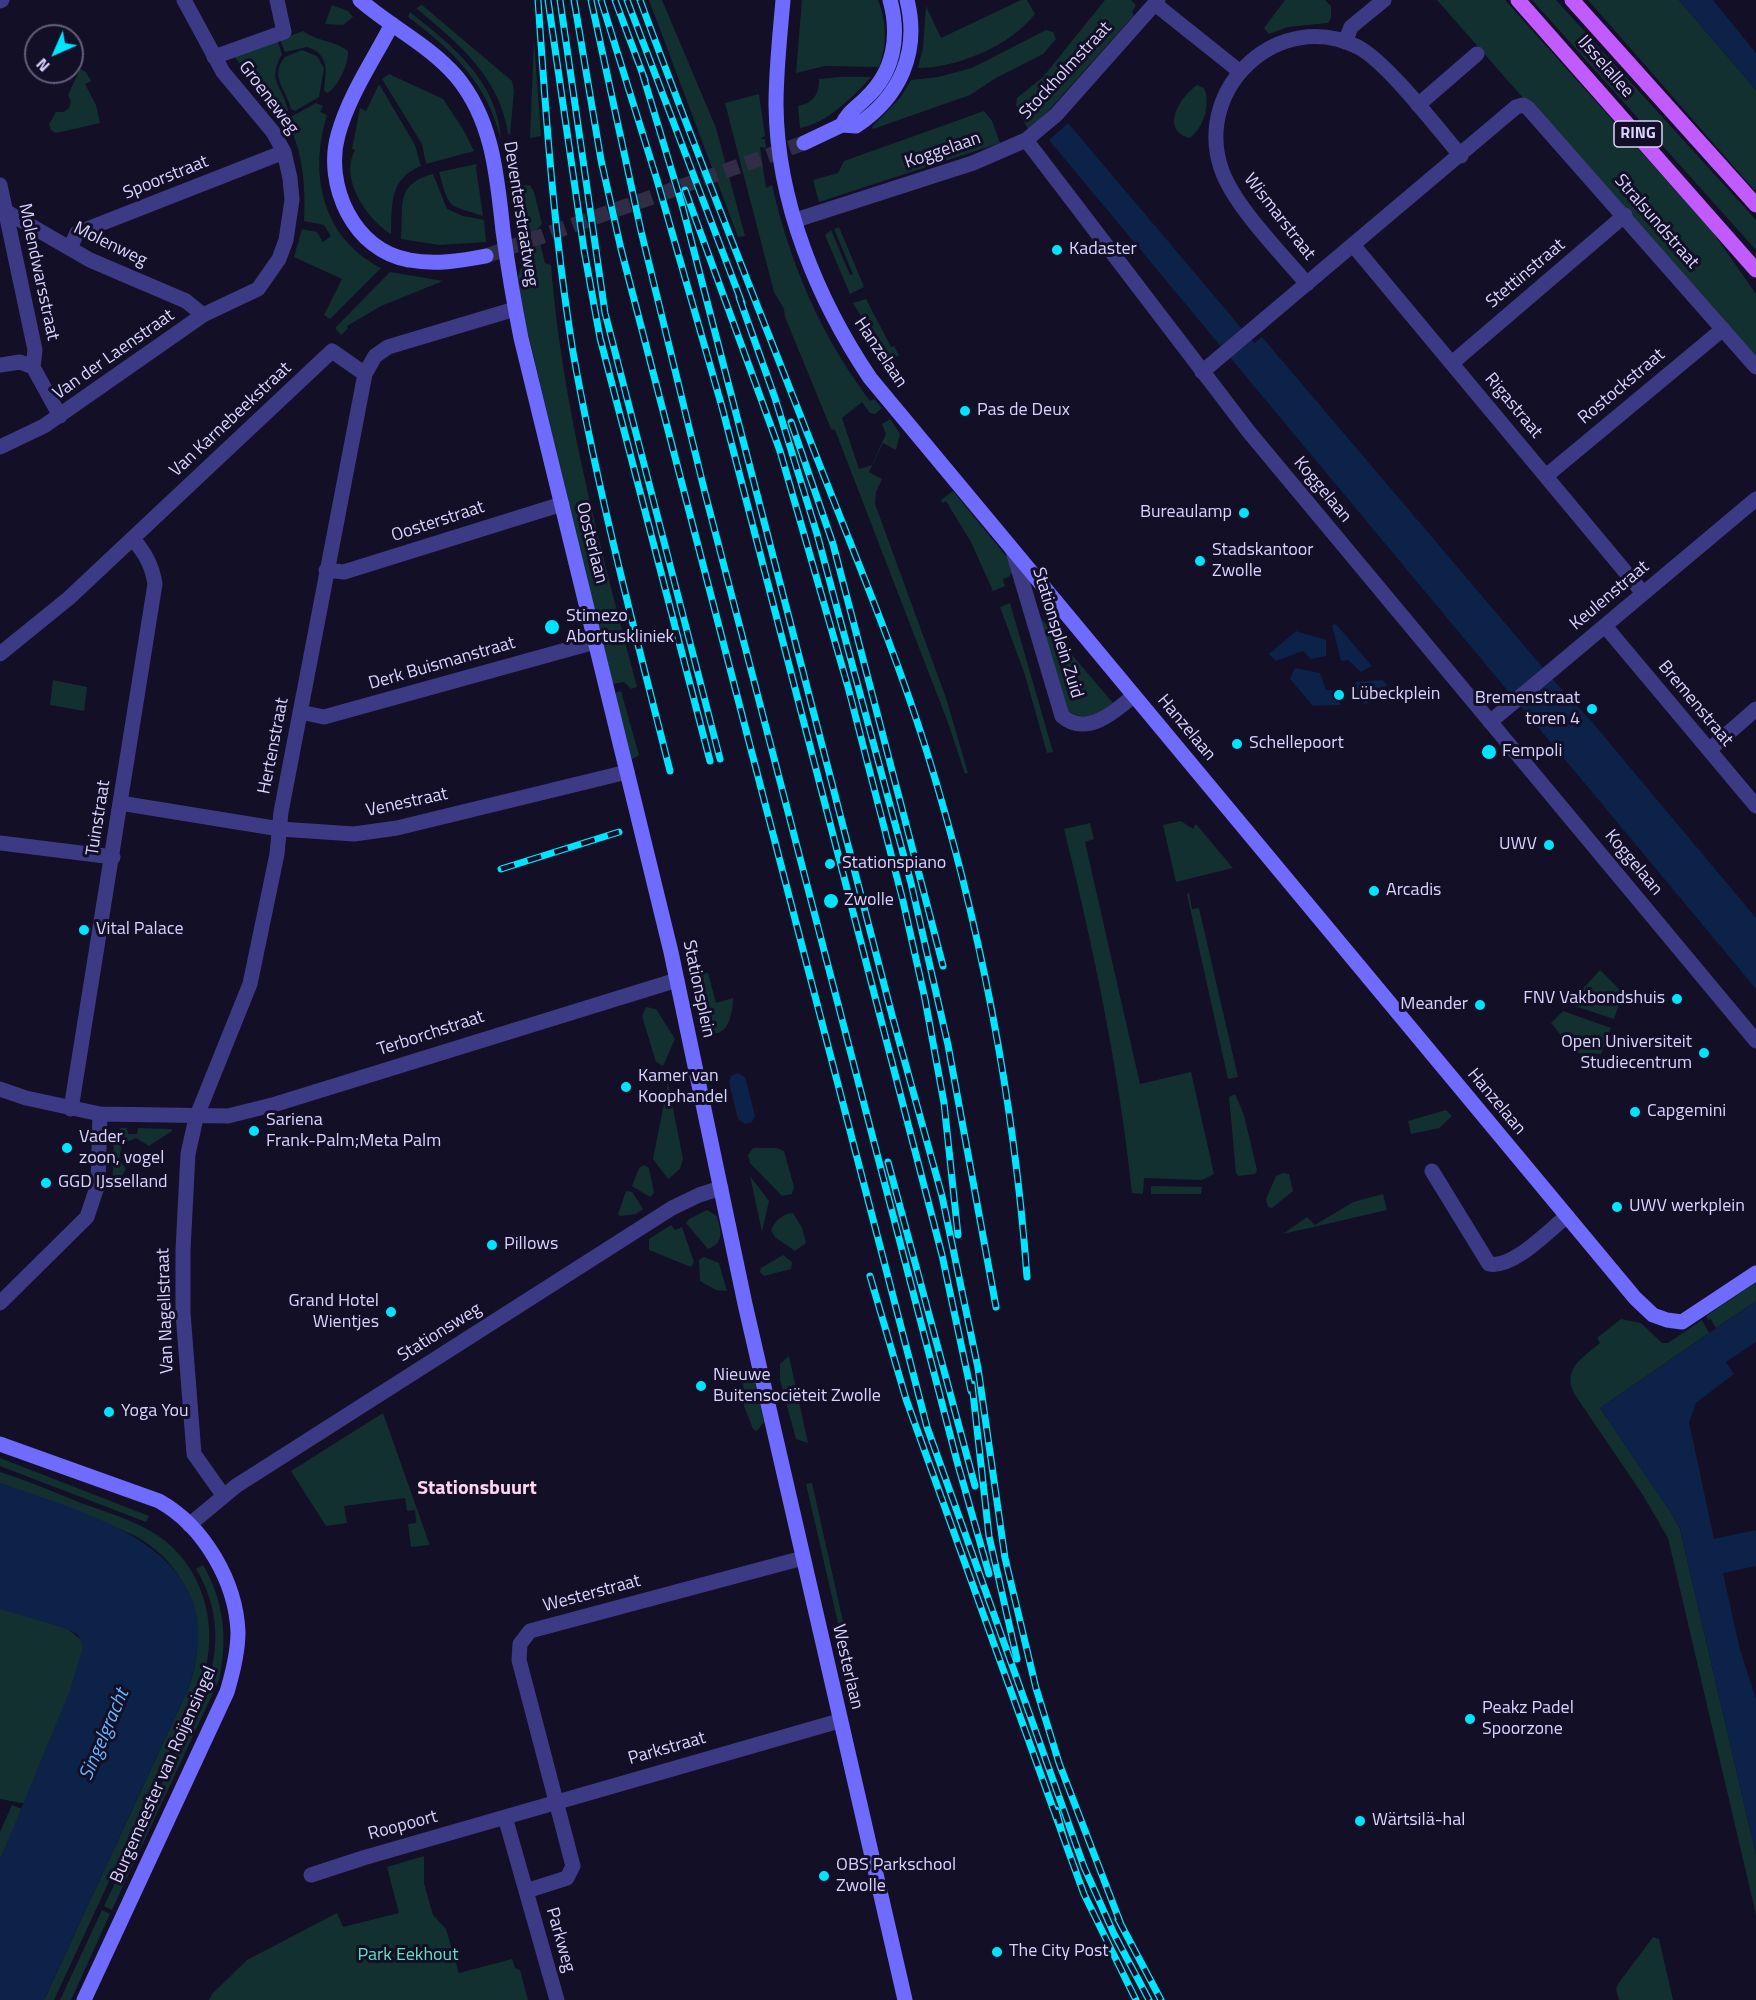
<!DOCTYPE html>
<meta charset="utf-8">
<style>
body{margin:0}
#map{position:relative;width:1756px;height:2000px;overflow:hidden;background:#130f26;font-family:"Titillium Web",sans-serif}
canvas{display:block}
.north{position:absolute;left:24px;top:24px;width:60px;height:60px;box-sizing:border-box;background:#130f26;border:2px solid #625e7d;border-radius:50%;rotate:225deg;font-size:16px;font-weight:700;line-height:24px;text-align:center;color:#d9d4ff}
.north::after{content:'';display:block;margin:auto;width:21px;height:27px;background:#00e5ff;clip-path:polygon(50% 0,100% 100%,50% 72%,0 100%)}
</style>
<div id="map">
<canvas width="1756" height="2000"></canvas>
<div class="north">N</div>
</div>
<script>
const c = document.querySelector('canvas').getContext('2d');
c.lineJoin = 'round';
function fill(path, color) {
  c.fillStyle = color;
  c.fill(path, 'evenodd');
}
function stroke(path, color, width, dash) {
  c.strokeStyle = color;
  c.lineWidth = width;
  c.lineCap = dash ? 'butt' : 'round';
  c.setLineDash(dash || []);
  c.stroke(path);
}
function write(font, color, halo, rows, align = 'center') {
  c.font = font + ' "Titillium Web",sans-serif';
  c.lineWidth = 6;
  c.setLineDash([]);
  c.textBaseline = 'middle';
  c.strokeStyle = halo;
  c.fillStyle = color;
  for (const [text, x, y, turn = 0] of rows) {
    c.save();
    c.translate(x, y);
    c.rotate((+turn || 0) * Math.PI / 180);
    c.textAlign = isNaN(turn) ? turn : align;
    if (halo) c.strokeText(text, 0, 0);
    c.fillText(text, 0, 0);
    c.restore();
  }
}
fill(new Path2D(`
 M 649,0 L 662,0 L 716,128 L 745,236 L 738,237 Z
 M 802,0 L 878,0 C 887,22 887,45 879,67 L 825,66 L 796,73 Z
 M 1021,0 L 1027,0 L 1035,14 C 1010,46 957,68 918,68 L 923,47 L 926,6 L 941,38 Z
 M 1105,0 L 1131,0 L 1136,5 L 1132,12 L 1134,15 L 1042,118 L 1028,129 L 1016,105 L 1017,98 L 1043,77 Z
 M 1285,0 L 1325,0 L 1331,6 L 1331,18 L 1328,23 L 1288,27 L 1269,34 L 1264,28 Z
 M 1437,0 L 1505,0 L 1712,231 L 1756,294 L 1756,363 Z
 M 1532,0 L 1556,0 L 1756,220 L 1756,250 Z
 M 1588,0 L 1679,0 L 1756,90 L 1756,192 Z
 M 332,5 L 348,11 L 353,17 L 343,25 L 325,24 Z
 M 422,5 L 512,81 L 514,91 L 510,135 L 508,134 C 500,77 458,43 416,8 Z
 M 410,12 C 453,46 498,82 501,140 C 488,85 453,50 408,17 Z
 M 1046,30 L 1053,32 L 1056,39 L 1043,54 L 996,78 L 970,95 L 873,129 L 872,127 L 900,98 L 911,80 L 938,77 L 972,68 Z
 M 303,31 C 318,42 334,40 348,51 C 349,63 338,88 327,93 L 324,91 C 326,72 330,54 307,47 L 285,52 L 280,40 Z
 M 277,39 L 282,54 C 267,82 281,83 288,110 L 287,115 L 282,118 L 233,55 Z
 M 534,40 L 541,136 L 530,138 Z
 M 302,50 L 317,56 L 324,68 L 319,97 L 295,111 L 291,109 C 286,89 269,76 285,57 Z
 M 80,69 L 86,72 L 91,81 L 85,84 L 96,105 L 100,123 L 56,133 L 51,130 L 49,124 L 56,112 L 64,112 L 69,108 L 71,101 L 68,95 Z
 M 389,74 L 443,99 L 463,129 L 474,151 L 426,164 L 422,144 L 382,79 Z
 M 840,77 L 871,77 C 852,98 827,123 800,128 L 798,106 C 814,103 819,94 819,79 Z
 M 379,84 L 415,145 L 421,166 C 389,179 392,204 391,234 C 367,219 339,179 355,150 L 352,149 L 360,108 L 366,111 Z
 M 1197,85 L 1204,88 C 1211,104 1204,127 1190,138 C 1159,130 1180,97 1197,85 Z
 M 759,94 L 765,136 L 760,139 L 765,139 L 766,148 L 760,147 L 766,188 L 772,185 C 790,264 821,336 870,401 L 874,399 L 882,408 L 875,414 L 870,413 L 862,402 L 842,418 L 859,469 L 872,465 L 886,434 L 882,424 L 890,419 L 900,434 L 896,450 L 883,443 L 869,472 L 882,479 L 876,492 L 875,504 L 946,698 L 968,773 L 965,774 L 947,720 L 835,430 L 831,429 L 785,317 L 784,309 L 774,292 L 725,103 Z
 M 316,103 L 323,106 L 320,112 L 327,115 C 309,173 321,237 381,268 L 330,319 L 324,315 L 342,279 L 294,257 L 302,229 L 317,232 L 323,242 L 331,236 L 324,225 L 304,221 C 306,191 303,144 285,120 Z
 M 984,111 L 992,121 L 1000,143 L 819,202 L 813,180 L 838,173 L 844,161 Z
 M 477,164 L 476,168 L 483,216 C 447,204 450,211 439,172 Z
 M 433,174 L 447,209 L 463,216 L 484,220 L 486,242 L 439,245 L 401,239 C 404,207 394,184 433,174 Z
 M 530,185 L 534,192 L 542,224 L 537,230 L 545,263 L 551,265 C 562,408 601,549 637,687 L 631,689 L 624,682 L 613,684 L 522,309 L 518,277 L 521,269 L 515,212 L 517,186 Z
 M 839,227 L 864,287 L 850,294 L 825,235 L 831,230 L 850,275 L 853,274 L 834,229 Z
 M 390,272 L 443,281 L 381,306 L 347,326 L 348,328 L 341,335 L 335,328 Z
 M 866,299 L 891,347 L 894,346 L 899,355 L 889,362 L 853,303 Z
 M 953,491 L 1011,562 L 1014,569 L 1009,577 L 1003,579 L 1005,586 L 993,591 L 971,542 L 946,501 L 943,503 L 941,500 Z
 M 1010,603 L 1053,752 L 1047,753 L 1025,675 L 1000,607 Z
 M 1034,610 L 1113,703 C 1097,716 1081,722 1064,708 Z
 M 53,680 L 87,687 L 84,711 L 50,705 Z
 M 621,691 L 639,755 L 631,760 L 615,693 Z
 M 1181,821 L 1193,829 L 1196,824 L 1233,868 L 1176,882 L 1163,825 Z
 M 1090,823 L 1094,839 L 1085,842 L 1140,1084 L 1191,1072 L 1214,1174 L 1202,1180 L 1144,1178 L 1143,1194 L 1132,1193 C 1119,1070 1094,950 1064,829 Z
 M 1189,893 L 1192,909 L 1199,908 L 1238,1077 L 1228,1079 L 1187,894 Z
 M 703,966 L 705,973 L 708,973 L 716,1003 L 733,998 C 733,1011 729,1036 712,1033 C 701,1014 695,993 695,970 Z
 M 1600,970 L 1623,993 L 1614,1019 L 1569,1004 Z
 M 646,1007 L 656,1009 L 675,1039 L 663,1066 L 656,1062 L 642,1016 Z
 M 1563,1011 L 1611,1028 L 1601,1054 L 1575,1053 L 1551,1023 Z
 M 668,1083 L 683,1159 L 680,1169 L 668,1179 L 653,1159 Z
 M 1235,1094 L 1244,1115 L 1257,1170 L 1255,1174 L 1238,1176 L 1236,1173 L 1229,1097 Z
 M 1446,1110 L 1452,1116 L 1439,1128 L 1411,1134 L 1408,1121 Z
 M 121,1128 L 127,1128 L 128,1134 L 137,1134 L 138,1128 L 172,1129 L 172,1131 L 149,1146 L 136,1138 L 122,1144 L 119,1159 L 126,1169 L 112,1192 L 114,1135 Z
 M 753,1148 L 777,1148 L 784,1151 L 794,1187 L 792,1194 L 782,1196 L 750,1163 L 748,1155 Z
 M 644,1165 L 649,1168 L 654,1193 L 650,1197 L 632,1186 L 639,1168 Z
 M 1283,1173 L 1289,1174 L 1293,1191 L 1272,1208 L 1268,1207 L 1266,1199 L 1276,1176 Z
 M 750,1176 L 769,1201 L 762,1232 Z
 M 1151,1186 L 1202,1187 L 1201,1194 L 1151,1194 Z
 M 626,1191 L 632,1192 L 643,1209 L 636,1214 L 620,1216 L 618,1214 Z
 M 1383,1194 L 1387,1210 L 1283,1234 L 1307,1217 L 1315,1225 L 1353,1202 Z
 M 707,1210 L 717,1216 C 721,1232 725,1242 708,1249 L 686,1223 L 689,1219 Z
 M 793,1213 L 802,1228 L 806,1243 L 795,1251 L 775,1237 L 771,1230 C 774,1222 784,1212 793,1213 Z
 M 671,1225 L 675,1230 L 682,1227 L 694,1262 L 691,1267 L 649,1250 L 649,1239 Z
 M 783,1255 L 792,1262 L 791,1269 L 764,1276 L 760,1272 L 761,1268 Z
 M 704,1257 L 719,1263 L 727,1291 L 716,1290 L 700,1281 L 699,1260 Z
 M 1756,1282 L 1756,1301 L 1716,1328 L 1710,1318 L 1709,1321 L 1706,1316 Z
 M 1621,1319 L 1641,1323 L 1662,1343 L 1668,1343 L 1702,1320 L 1709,1333 L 1600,1408 L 1670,1511 L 1680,1529 L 1756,1855 L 1756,1915 L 1668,1538 L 1641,1492 L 1575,1395 C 1561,1370 1582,1358 1600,1343 L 1597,1338 Z
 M 789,1356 L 808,1443 L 796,1439 L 780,1380 L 780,1364 Z
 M 747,1377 L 754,1379 L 764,1422 L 757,1431 L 753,1429 L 744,1406 L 743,1381 Z
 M 383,1413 L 429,1543 L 429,1545 L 411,1547 L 408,1524 L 416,1523 L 415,1510 L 407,1511 L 405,1498 L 344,1506 L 347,1523 L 326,1526 L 291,1471 Z
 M 0,1458 L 149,1516 L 146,1522 L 0,1466 Z
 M 0,1472 C 28,1481 54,1492 81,1503 C 106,1512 134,1520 157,1535 C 205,1567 220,1629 202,1681 L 54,2000 L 44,2000 L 189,1687 C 208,1634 195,1577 148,1544 C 134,1533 115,1528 99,1521 C 66,1507 33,1495 0,1483 Z
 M 812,1483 L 846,1635 L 841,1636 L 806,1484 Z
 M 203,1565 C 224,1601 228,1639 219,1680 L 112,1910 L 104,1906 L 201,1701 C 220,1656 222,1612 196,1569 Z
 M 0,1607 L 68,1629 L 86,1644 L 88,1657 L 27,1804 L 0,1799 Z
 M 12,1805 L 22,1809 L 0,1860 L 0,1832 Z
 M 424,1856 L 424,1883 L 433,1915 L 446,1929 L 459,1973 L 512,1959 L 515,1968 L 520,1970 L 528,2000 L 209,2000 L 212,1994 L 247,1960 L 337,1913 L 343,1927 L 399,1913 L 387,1867 Z
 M 102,1910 L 110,1914 L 71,2000 L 60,2000 Z
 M 1653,1937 L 1659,1939 L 1673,2000 L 1619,2000 L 1616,1989 L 1618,1984 Z`), '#12302f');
fill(new Path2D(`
 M 1679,0 L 1713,0 L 1756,53 L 1756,90 Z
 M 1068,123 L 1254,343 L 1262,337 L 1555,682 L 1592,722 L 1756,918 L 1756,989 L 1049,140 Z
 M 1336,624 L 1372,666 L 1361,672 L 1348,660 L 1341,661 L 1332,625 Z
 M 1296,631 L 1326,640 L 1326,656 L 1311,659 L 1303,651 L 1276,661 L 1269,654 Z
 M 1295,668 L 1320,673 L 1326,690 L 1339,691 L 1340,705 L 1313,706 L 1290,679 Z
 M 1383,680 L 1387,685 L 1366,704 L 1349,695 L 1356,682 Z
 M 738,1073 L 745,1077 L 755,1116 L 752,1122 L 745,1124 L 738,1119 L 729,1082 L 731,1076 Z
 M 1756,1301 L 1756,1342 L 1726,1362 L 1734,1374 L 1696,1403 L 1689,1422 L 1714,1539 L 1756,1530 L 1756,1566 L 1723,1573 L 1740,1650 L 1756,1699 L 1756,1855 L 1680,1529 L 1670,1511 L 1600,1408 Z
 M 0,1483 C 97,1517 237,1551 189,1687 L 44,2000 L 0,2000 L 0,1860 L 70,1690 L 83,1647 L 78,1635 L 68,1629 L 0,1609 Z`), '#0c2248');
stroke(new Path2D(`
 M 486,256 L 804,143`), '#312d47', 15, [15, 8]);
stroke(new Path2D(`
 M 0,1 L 2,0
 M 1155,4 L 1239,71
 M 1345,42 L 1351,27 L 1384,0
 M 214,57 L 284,32 L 277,0
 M 1418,105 L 1477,54
 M 1026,140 L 1249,432 L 1756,1041
 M 0,185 L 35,350 L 33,367 L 60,416
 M 0,208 L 90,260 L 186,301 L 203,315
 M 796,220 L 973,163 L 1026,140 L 1056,115 L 1158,0
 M 1353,245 L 1643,593
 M 70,248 L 77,233 L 284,152
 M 1307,284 C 1281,253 1233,205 1221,168 C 1194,86 1280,8 1358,47 C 1388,63 1437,128 1461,156
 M 1452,363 L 1625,215
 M 0,365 L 20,362 L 33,367
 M 1202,372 L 1516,107 L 1523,105 L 1528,108 L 1756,367
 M 0,447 L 44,426 L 203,315 L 258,289 L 279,259 L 286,240 L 292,200 L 290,178 L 284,152 L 273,132 L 223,72 L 184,0
 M 1546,476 L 1723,329
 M 1013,551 L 1062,716 C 1086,737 1115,712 1133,696
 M 326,570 L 344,572 L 562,504
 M 1605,626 L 1756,806
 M 0,654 L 69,598 L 332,351 L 365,374
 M 300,712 L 324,717 L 595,642
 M 1490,722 L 1756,499
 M 1709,750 L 1756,709
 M 120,803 L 280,829 L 354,834 L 397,828 L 627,772
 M 0,843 L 113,857
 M 0,1089 L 26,1098 L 100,1114 L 228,1116 L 276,1104 L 677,980
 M 71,1109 L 155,584 C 152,565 145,553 133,539
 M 1432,1171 L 1489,1264 C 1513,1269 1548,1231 1567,1216
 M 0,1303 L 87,1217 L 98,1184 L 100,1114
 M 223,1495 L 194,1454 L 183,1313 L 183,1250 L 188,1154 L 196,1118 L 250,984 L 277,854 L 281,812 L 365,374 L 375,356 L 388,347 L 515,309
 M 189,1525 L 236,1486 L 672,1208 L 699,1195 L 721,1188
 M 505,1817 L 557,2000
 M 311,1875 L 363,1858 L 839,1721
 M 526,1891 L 567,1878 L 573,1866 L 519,1660 L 520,1644 L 530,1631 L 803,1558`), '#3d3a85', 15);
stroke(new Path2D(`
 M 360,0 C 391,27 429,45 456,76 C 493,120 497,176 503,231 C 508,267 514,303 521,338 L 671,952 L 745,1304 L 905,2000
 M 783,0 C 780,35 776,70 776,105 C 777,202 817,299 870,378 L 1635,1298 L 1653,1315 L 1667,1320 L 1682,1322 L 1756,1273
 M 392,24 C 373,61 349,95 338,135 C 324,185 354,251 409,260 C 435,265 460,261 486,256
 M 842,125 C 848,112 856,108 866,98 C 894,72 900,36 890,0
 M 804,143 L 842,125 L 856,126 C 900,97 920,52 907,0
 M 0,1444 L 159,1501 C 204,1526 236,1582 238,1632 C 238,1653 233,1672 227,1692 L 84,2000`), '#6f6bff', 15);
stroke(new Path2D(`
 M 1518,0 L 1756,270
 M 1572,0 L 1756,205`), '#c25bff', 15);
const rail = new Path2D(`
 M 538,0 C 546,118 554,235 573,352 C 598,493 635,632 670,771
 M 548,0 L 584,250 L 600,338 L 710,761
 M 560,0 L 605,313 L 720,759
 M 574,0 L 601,160 L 621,249 L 927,1427 L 1084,1867 L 1114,1934 L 1149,2000
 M 591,0 L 641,231 L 705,493 L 958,1465 L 989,1574
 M 601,0 L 657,180 L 722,407 L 942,1255 L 971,1391
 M 615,0 L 645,80
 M 627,0 L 742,303
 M 640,0 C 698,158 761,314 822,471 C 858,563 896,654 926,749 C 979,919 1014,1099 1027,1277
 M 642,72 L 682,205 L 893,1019 L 942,1196 L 978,1368 L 1005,1558 L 1036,1688 L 1059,1763 L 1122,1927
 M 685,190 L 780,451 L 848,687 L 903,901 L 925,999 L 944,1103 L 958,1235
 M 739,297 L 775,398 L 817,534 L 911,883 L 948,1045 L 996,1307
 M 791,422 L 833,544 L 943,966
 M 501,869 L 619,832
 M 888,1162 L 975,1486
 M 870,1276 L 906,1399 L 1064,1839 L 1084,1894 L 1136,2000
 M 972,1384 L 989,1536 L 1017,1659
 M 1056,1810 L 1064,1839
 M 1118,1919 L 1161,2000`);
stroke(rail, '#00e5ff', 7);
stroke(rail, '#130f26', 4.5, [14]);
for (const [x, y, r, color] of [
 [1057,250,6,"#00e5ff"],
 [965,411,6,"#00e5ff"],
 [1244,513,6,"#00e5ff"],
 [1200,561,6,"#00e5ff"],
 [552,627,8,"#00e5ff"],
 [1339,695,6,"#00e5ff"],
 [1592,709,6,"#00e5ff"],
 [1237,744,6,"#00e5ff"],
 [1489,752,8,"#00e5ff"],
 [1549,845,6,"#00e5ff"],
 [830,864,6,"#00e5ff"],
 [1374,891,6,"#00e5ff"],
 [831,901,8,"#00e5ff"],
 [84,930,6,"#00e5ff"],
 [1677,999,6,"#00e5ff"],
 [1480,1005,6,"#00e5ff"],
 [1704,1053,6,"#00e5ff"],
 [626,1087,6,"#00e5ff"],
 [1635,1112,6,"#00e5ff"],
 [254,1131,6,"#00e5ff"],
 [67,1148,6,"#00e5ff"],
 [46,1183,6,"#00e5ff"],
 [1617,1207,6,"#00e5ff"],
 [492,1245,6,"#00e5ff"],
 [391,1312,6,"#00e5ff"],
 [701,1386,6,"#00e5ff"],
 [109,1412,6,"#00e5ff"],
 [1470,1719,6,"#00e5ff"],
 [1360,1821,6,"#00e5ff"],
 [824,1876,6,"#00e5ff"],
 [997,1952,6,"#00e5ff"]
]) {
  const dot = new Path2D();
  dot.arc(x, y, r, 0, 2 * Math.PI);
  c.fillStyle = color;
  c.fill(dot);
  stroke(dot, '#130f26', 2);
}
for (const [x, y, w] of [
 [1638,134,48]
]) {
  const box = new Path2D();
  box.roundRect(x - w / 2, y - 13, w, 26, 4.5);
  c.fillStyle = '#130f26';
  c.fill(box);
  stroke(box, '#d9d4ff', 1.5);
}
write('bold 16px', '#d9d4ff', null, [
 ["RING",1638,134]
]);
write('18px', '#d9d4ff', '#130f26', [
 ["IJsselallee",1605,67,49],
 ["Stockholmstraat",1066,71,-47],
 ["Groeneweg",268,98,53],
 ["Koggelaan",943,151,-19],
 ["Spoorstraat",166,178,-22],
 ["Deventerstraatweg",520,214,81],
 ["Wismarstraat",1279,217,52],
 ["Stralsundstraat",1656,222,49],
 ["Molenweg",110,245,26],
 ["Molendwarsstraat",38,272,78],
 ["Stettinstraat",1526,274,-40],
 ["Hanzelaan",880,353,56],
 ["Van der Laenstraat",114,355,-35],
 ["Rostockstraat",1622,387,-40],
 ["Rigastraat",1513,406,50],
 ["Van Karnebeekstraat",231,420,-43],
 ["Koggelaan",1322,490,50],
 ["Oosterstraat",438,522,-18],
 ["Oosterlaan",591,543,76],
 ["Keulenstraat",1610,596,-40],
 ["Stationsplein Zuid",1057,633,73],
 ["Derk Buismanstraat",442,664,-16],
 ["Bremenstraat",1695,704,50],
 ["Hanzelaan",1186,728,50],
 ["Hertenstraat",274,746,-79],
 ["Venestraat",407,803,-12],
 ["Tuinstraat",99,818,-81],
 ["Koggelaan",1633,863,50],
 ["Stationsplein",698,989,78],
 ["Terborchstraat",431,1034,-18],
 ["Hanzelaan",1496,1102,50],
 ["Van Nagellstraat",166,1311,-92],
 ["Stationsweg",440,1333,-32],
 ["Westerstraat",592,1594,-15],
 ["Westerlaan",847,1667,77],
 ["Parkstraat",667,1749,-16],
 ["Burgemeester van Roijensingel",164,1775,-66],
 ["Roopoort",403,1826,-15],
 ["Parkweg",560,1940,74]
]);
write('18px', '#d9d4ff', '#130f26', [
 ["Kadaster",1069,250],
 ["Pas de Deux",977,411],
 ["Bureaulamp",1232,513,"right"],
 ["Stadskantoor",1212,551],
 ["Zwolle",1212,572],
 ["Stimezo",566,617],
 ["Abortuskliniek",566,638],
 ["Lübeckplein",1351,695],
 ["Bremenstraat",1580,699,"right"],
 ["toren 4",1580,720,"right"],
 ["Schellepoort",1249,744],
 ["Fempoli",1502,752],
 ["UWV",1537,845,"right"],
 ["Stationspiano",842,864],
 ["Arcadis",1386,891],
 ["Zwolle",844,901],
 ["Vital Palace",96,930],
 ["FNV Vakbondshuis",1665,999,"right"],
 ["Meander",1468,1005,"right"],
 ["Open Universiteit",1692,1043,"right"],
 ["Studiecentrum",1692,1064,"right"],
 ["Kamer van",638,1077],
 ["Koophandel",638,1098],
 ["Capgemini",1647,1112],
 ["Sariena",266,1121],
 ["Frank-Palm;Meta Palm",266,1142],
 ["Vader,",79,1138],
 ["zoon, vogel",79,1159],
 ["GGD IJsselland",58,1183],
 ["UWV werkplein",1629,1207],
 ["Pillows",504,1245],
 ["Grand Hotel",379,1302,"right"],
 ["Wientjes",379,1323,"right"],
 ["Nieuwe",713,1376],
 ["Buitensociëteit Zwolle",713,1397],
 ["Yoga You",121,1412],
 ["Peakz Padel",1482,1709],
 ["Spoorzone",1482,1730],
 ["Wärtsilä-hal",1372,1821],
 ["OBS Parkschool",836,1866],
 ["Zwolle",836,1887],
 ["The City Post",1009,1952]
], 'left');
write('18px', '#5fe0c0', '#130f26', [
 ["Park Eekhout",408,1956]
]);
write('bold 20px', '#ffd6f0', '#130f26', [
 ["Stationsbuurt",477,1489]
]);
write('italic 20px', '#62b6ff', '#130f26', [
 ["Singelgracht",105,1735,-67]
]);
</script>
